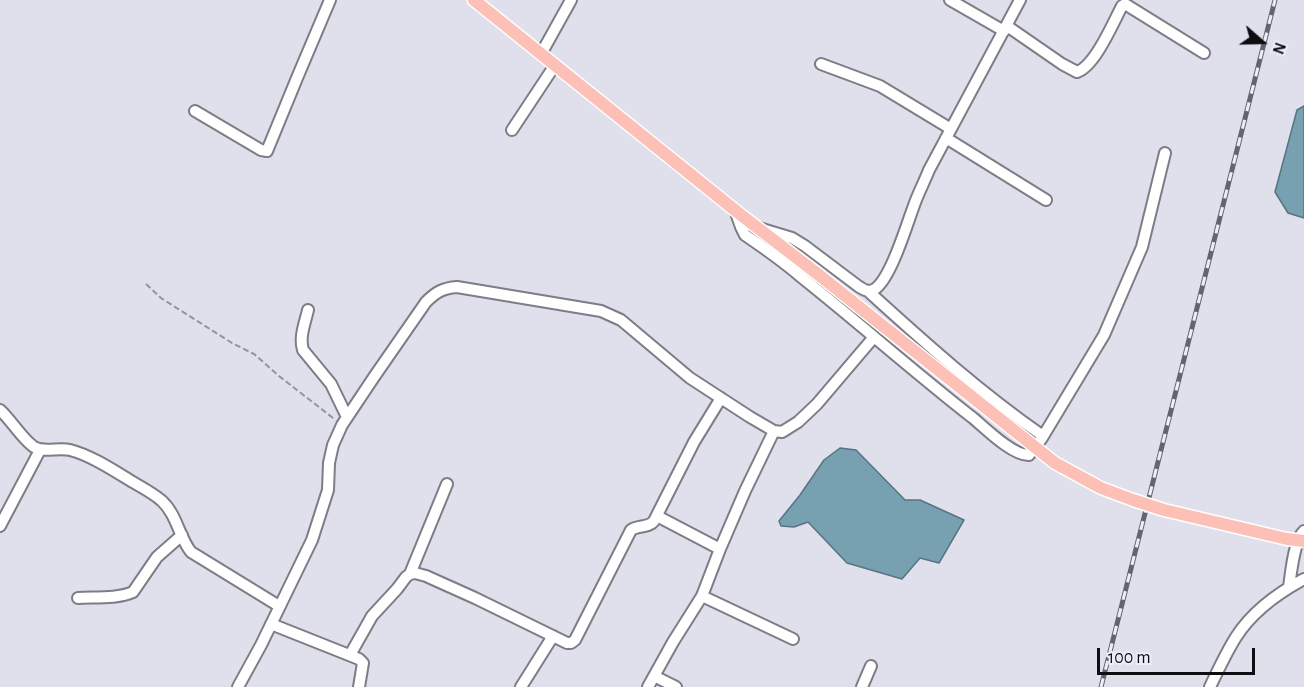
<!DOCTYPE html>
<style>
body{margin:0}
#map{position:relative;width:1304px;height:687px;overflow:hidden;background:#dfe0ec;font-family:"Alegreya Sans",sans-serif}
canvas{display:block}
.north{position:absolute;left:1232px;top:12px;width:60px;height:60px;-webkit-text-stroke:4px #ecedf9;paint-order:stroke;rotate:110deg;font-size:16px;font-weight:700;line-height:24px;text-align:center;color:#0e0e12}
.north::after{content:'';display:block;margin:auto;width:21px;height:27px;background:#0e0e12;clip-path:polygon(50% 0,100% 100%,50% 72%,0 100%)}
.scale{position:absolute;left:1097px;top:648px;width:158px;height:27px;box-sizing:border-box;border:3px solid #0e0e12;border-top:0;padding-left:8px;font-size:18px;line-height:21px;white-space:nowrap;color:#0e0e12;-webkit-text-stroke:4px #ecedf9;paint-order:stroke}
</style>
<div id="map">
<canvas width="1304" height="687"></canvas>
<div class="north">N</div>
<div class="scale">100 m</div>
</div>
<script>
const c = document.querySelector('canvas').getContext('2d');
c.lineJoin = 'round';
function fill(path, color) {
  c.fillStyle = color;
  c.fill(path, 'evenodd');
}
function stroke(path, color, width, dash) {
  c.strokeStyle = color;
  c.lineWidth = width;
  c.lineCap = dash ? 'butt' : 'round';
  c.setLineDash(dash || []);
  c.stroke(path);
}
const water = new Path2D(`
 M 1304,106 L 1304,218 L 1288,213 L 1275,192 L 1297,110 Z
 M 840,448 L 856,450 L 905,500 L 920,500 L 964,520 L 939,563 L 920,558 L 902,579 L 847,563 L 808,522 L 794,527 L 781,526 L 779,521 L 800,495 L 824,460 Z`);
fill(water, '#77a0b1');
stroke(water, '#587481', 1.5);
const minor = new Path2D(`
 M 950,0 L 1004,31
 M 1007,26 L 1062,64 L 1077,72 C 1095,66 1113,23 1122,6 L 1125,4 L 1204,53
 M 541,54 L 571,0
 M 821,64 L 880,86 L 951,129
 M 195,111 L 261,150 L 267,151 L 297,78 L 330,0
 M 512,130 L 555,65
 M 946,138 L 1046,200
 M 735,210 L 741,227 L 745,235 C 764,248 783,261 800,276 C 858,322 914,372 973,418 C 985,428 1013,456 1029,455 L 1042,438 L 1104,335 L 1142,247 L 1165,153
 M 759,228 L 792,238 L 805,246 L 858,286 C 864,290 869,293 875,289 C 892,277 908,220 916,200 C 920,190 925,180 929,170 L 1020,0
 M 868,291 C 924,342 981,393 1043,436
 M 308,310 C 305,323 299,337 303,350 L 331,384 L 347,417
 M 0,410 C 11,420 23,440 34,447 C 44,453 59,447 70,450 C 90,455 113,470 131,481 C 141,487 153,493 162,501 C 177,515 179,537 191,552 L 279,606
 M 657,516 L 720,549
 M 0,526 L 40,450
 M 410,574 L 447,484
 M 1289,587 C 1291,573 1294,540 1304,531
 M 702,596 L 793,639
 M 78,598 C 95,597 117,599 133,592 L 157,557 L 182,535
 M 271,624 L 359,659 L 363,663 L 359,687
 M 350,655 L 372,616 L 397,589 L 406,577 L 410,574 L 415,573 L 426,576 L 475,598 L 567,643 L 571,643 L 575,640 L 631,530 C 638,525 649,528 654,521 L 694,442 L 721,398
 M 654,676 L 676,687
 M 238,687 L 261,645 L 312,540 L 328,490 L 329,463 L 333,445 L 342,425 L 374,377 L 426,302 C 436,292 443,288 457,287 L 601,311 L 621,320 L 690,378 L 750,417 L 774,431 L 782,432 L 798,422 L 817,404 L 874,337
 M 521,687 L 553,636
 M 648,687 L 673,642 L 702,596 L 720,549 L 745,491 L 774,431
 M 862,687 L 871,666
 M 1210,687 C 1218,670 1226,653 1236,637 C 1252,612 1278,593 1304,579`);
const major = new Path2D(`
 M 474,0 L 741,215 L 819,275`);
stroke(minor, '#7c7d87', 14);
stroke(major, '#fff', 15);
stroke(new Path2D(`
 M 146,284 L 161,298 L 232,343 L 254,354 L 279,376 L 333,418`), '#93939c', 2, [6, 3]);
stroke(minor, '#fff', 10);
stroke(major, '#fdc0b7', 12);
const rail = new Path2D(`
 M 1101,687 L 1275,0`);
stroke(rail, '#64656c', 5);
stroke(rail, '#ecedf9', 3, [9]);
const majorBridge = new Path2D(`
 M 819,275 L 1055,463 L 1101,488 L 1133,500 L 1164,510 L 1287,539 L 1304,541`);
stroke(majorBridge, '#fff', 15, []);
stroke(majorBridge, '#fdc0b7', 12);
</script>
